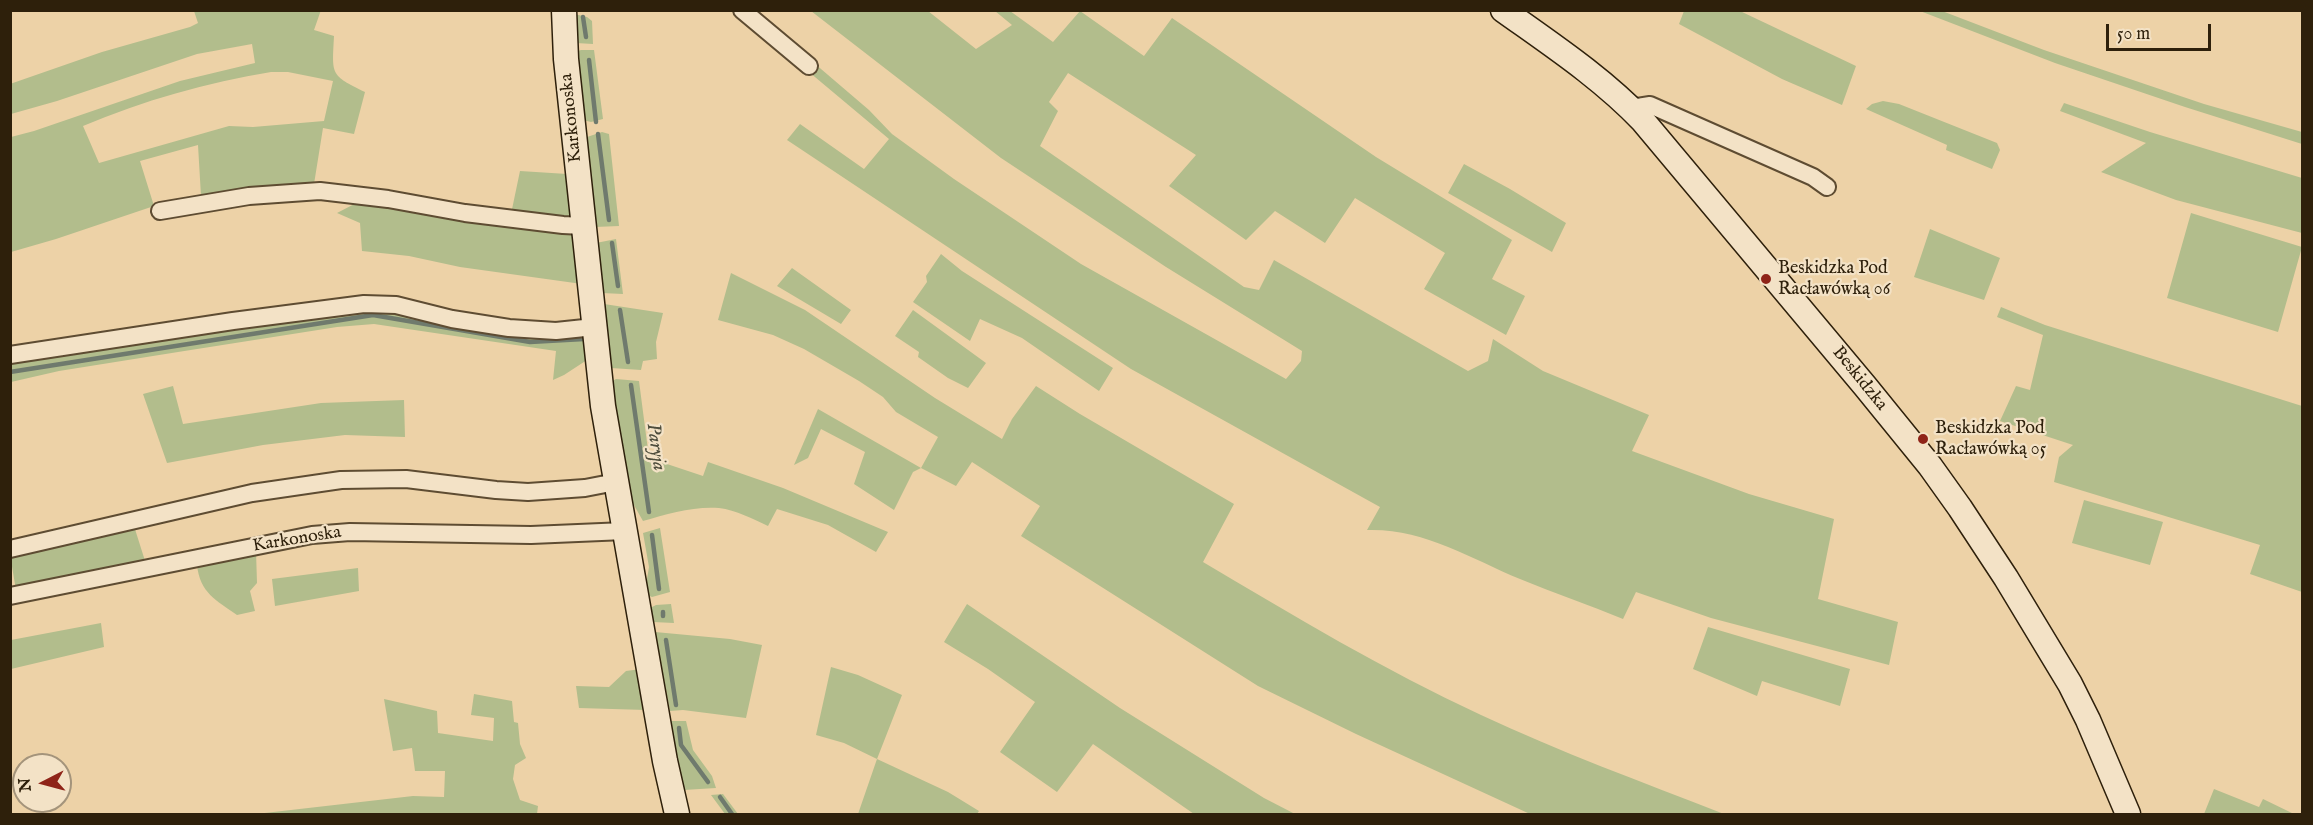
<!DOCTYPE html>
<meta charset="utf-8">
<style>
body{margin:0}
#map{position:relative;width:2313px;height:825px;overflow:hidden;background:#edd2a7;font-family:"IM FELL English",serif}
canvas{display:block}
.frame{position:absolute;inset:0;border:12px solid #2e200b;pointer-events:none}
.north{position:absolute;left:12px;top:753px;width:60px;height:60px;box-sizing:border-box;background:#f3e2c6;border:2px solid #a4947b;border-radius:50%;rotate:264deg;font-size:16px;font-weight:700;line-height:24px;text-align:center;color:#2e200b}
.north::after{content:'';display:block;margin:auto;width:21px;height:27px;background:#8f2418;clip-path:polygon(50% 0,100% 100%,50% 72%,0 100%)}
.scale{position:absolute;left:2106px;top:24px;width:105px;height:27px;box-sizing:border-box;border:3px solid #2e200b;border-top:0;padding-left:8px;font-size:18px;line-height:21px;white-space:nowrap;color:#2e200b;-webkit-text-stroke:4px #f3e2c6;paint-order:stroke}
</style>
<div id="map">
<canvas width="2313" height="825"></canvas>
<div class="frame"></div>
<div class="north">N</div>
<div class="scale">50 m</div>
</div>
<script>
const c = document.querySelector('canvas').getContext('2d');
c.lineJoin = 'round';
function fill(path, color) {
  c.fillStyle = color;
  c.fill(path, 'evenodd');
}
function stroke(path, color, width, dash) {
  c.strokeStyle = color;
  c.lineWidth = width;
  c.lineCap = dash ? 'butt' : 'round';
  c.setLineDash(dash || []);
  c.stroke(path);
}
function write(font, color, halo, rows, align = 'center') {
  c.font = font + ' "IM FELL English",serif';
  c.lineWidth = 4.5;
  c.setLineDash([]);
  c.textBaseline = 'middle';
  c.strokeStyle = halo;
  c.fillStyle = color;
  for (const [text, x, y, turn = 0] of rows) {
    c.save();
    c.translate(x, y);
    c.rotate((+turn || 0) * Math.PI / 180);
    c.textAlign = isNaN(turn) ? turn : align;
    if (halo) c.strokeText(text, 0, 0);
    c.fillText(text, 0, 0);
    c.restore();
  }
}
fill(new Path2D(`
 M 321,10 L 314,30 L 334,36 C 332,75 330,75 365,92 L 354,134 L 323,128 L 314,184 L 201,196 L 198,145 L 140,161 L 154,206 L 56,239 L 11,252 L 11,137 L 34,131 L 180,81 L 255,63 L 252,44 L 197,54 L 57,101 L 11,114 L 10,84 L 102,52 L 190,27 L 198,23 L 194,11 ZM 271,72 L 288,72 L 333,81 L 324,121 L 253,127 L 229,126 L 99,163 L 83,126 C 142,101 208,82 271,72 Z
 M 811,11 L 928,11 L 976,49 L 1012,25 L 995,11 L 1010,11 L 1053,42 L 1080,11 L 1144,56 L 1172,18 L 1376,157 L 1512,240 L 1492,279 L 1525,296 L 1506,335 L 1424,289 L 1445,253 L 1355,198 L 1325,243 L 1275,211 L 1246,240 L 1169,186 L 1196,155 L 1068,73 L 1049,102 L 1058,111 L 1040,146 L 1244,287 L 1259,290 L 1274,260 L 1468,371 L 1488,361 L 1493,339 L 1543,371 L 1649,415 L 1632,451 L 1749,494 L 1834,519 L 1818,599 L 1898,622 L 1889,665 L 1711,618 L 1636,592 L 1623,619 C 1589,605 1554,593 1520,579 C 1470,558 1423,528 1367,530 L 1380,507 L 1131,369 L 787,140 L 800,124 L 864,169 L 889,139 L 809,72 L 814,63 L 869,110 L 892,134 L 954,179 L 1081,264 L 1286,379 L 1301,361 L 1302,351 L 1166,267 L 1001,158 Z
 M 1684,11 L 1740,11 L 1856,66 L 1842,105 L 1782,79 L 1679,24 Z
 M 1920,11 L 1942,11 L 2044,50 L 2204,104 L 2302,132 L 2302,144 L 2185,107 L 2055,63 Z
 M 574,14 L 587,17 L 592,21 L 593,44 L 576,43 Z
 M 581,50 L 594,50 L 603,119 L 591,122 L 583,120 L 575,52 Z
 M 1883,101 L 1899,104 L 1997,143 L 2000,150 L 1992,169 L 1946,150 L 1947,145 L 1866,109 L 1872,104 Z
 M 2064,103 L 2150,132 L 2302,178 L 2302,233 L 2176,200 L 2101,172 L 2146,143 L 2060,111 Z
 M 602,132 L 609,134 L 619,226 L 595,227 L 584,138 Z
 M 1464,164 L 1510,189 L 1566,223 L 1552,252 L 1448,193 Z
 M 520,171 L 567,174 L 574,214 L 570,221 L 511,214 Z
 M 364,199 L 575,231 L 582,284 L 460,267 L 409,256 L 362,251 L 360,223 L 337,213 Z
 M 2191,213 L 2302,247 L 2278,332 L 2167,298 Z
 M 1930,229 L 2000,258 L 1984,300 L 1914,277 Z
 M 616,239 L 623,294 L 602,293 L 596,243 Z
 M 941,254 L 962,271 L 1113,368 L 1099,391 L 1022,338 L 980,319 L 970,341 L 913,302 L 927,282 L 926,276 Z
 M 792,268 L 851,310 L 841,324 L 777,286 Z
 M 731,273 L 805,310 L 935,398 L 1002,439 L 1012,419 L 1036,386 L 1080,414 L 1234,504 L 1203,562 C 1294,616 1384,670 1481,715 C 1560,752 1642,782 1724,814 L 1530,814 L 1356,734 L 1258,686 L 1021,536 L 1040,506 L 972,462 L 956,486 L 921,468 L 913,472 L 894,510 L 854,484 L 865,452 L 821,429 L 808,458 L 794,465 L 818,409 L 921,468 L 938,437 L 896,412 L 883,397 L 859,381 L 804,349 L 773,335 L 718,320 Z
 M 604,304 L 663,313 L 656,342 L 657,359 L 643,361 L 641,370 L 611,368 Z
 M 2001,307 L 2045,325 L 2302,406 L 2302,592 L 2250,574 L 2260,545 L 2054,482 L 2059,457 L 2073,445 L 2000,421 L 2016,386 L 2030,390 L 2043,335 L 1997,317 Z
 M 373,308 L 588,334 L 590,358 L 564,375 L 553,380 L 556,351 L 374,324 L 337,327 L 178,352 L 59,371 L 11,382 L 10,360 Z
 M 913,310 L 986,363 L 968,388 L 948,378 L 918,357 L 919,352 L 895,336 Z
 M 616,379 L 639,381 L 649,458 L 703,476 L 708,462 L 783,488 L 888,532 L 876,552 L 828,525 L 777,509 L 768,526 C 753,519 736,510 719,508 C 694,506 667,514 643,521 L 631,500 L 611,382 Z
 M 173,386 L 183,424 L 321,403 L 404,400 L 405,437 L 345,435 L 263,445 L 167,463 L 143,394 Z
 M 2084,500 L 2163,522 L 2150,565 L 2072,543 Z
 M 134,526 L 146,564 L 16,590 L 10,555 Z
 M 660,528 L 670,592 L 652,597 L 647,595 L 646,585 L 649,567 L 643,533 Z
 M 256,551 L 257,583 L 250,591 L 255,611 L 237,615 C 216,600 200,593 197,565 Z
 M 358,568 L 359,591 L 275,606 L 272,579 Z
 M 671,604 L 674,623 L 653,622 L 650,608 L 656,605 Z
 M 967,604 L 1120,708 L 1264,798 L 1295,814 L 1194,814 L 1093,744 L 1057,792 L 1000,752 L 1035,702 L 988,669 L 944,642 Z
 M 101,623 L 104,647 L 11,669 L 11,640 Z
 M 1708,627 L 1850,669 L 1840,706 L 1762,681 L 1757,696 L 1693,669 Z
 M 655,632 L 730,639 L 762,645 L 746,718 L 683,710 L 670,711 Z
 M 831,667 L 858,675 L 902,695 L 877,759 L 948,792 L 979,811 L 977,814 L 858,814 L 877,759 L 844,743 L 816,735 Z
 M 641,669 L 646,710 L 579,708 L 576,686 L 609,687 L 626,671 Z
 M 474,694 L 512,701 L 514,722 L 518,723 L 520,744 L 526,758 L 515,765 L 513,779 L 520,800 L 538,806 L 537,814 L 256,814 L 413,796 L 444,797 L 445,771 L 415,771 L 412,748 L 393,751 L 384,699 L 437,711 L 438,733 L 493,741 L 494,718 L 471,715 Z
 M 670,721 L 686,721 L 693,750 L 712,776 L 716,788 L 684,790 Z
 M 2214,789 L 2259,807 L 2263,799 L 2294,814 L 2204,814 Z
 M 723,794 L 738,814 L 725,814 L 711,795 Z`), '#b2bd8c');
stroke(new Path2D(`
 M 583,17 L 586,37
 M 589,60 L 596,122
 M 598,134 L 609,220
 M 612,243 L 618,286
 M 620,310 L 628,362
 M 10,372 L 373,315 L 530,342 L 584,339
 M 631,385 L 649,512
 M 652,535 L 659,589
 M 663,612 L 663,616
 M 666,640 L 676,705
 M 679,728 L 681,745 L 708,782
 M 720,797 L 732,814`), '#6f7a6d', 4.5);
const street = new Path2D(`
 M 742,10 L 809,66
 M 1631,108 L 1650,105 L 1813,177 L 1827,187
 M 160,211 L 249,196 L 320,191 L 388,199 L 465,213 L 563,225 L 583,226
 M 10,355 L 233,321 L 364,304 L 396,305 L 452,319 L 509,328 L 556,331 L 594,327
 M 10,549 L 252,493 L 341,480 L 406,479 L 496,490 L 528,492 L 585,488 L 616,482
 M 10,596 L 312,535 L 350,532 L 531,535 L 625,531`);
const secondary = new Path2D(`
 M 564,10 L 566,59 L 603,406 L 665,761 L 677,814
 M 1503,10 C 1552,45 1602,78 1643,121 L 1865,386 L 1930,466 L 1960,508 L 2006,578 L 2070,684 L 2088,720 L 2128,814`);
stroke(street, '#5e4c32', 20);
stroke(secondary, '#2e200b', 27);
stroke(street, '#f3e2c6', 16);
stroke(secondary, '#f3e2c6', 24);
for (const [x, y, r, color] of [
 [1766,279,6,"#8f2418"],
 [1923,439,6,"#8f2418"]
]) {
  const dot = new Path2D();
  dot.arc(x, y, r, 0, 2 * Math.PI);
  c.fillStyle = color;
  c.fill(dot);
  stroke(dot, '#f3e2c6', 2);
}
write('18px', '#2e200b', '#f3e2c6', [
 ["Karkonoska",572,118,-96],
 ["Beskidzka",1859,379,51],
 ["Karkonoska",297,540,-9]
]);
write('18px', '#2e200b', '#f3e2c6', [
 ["Beskidzka Pod",1778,269],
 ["Racławówką 06",1778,290],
 ["Beskidzka Pod",1935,429],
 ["Racławówką 05",1935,450]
], 'left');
write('italic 20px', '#4e4d3c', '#f3e2c6', [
 ["Paryja",655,447,82]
]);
</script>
